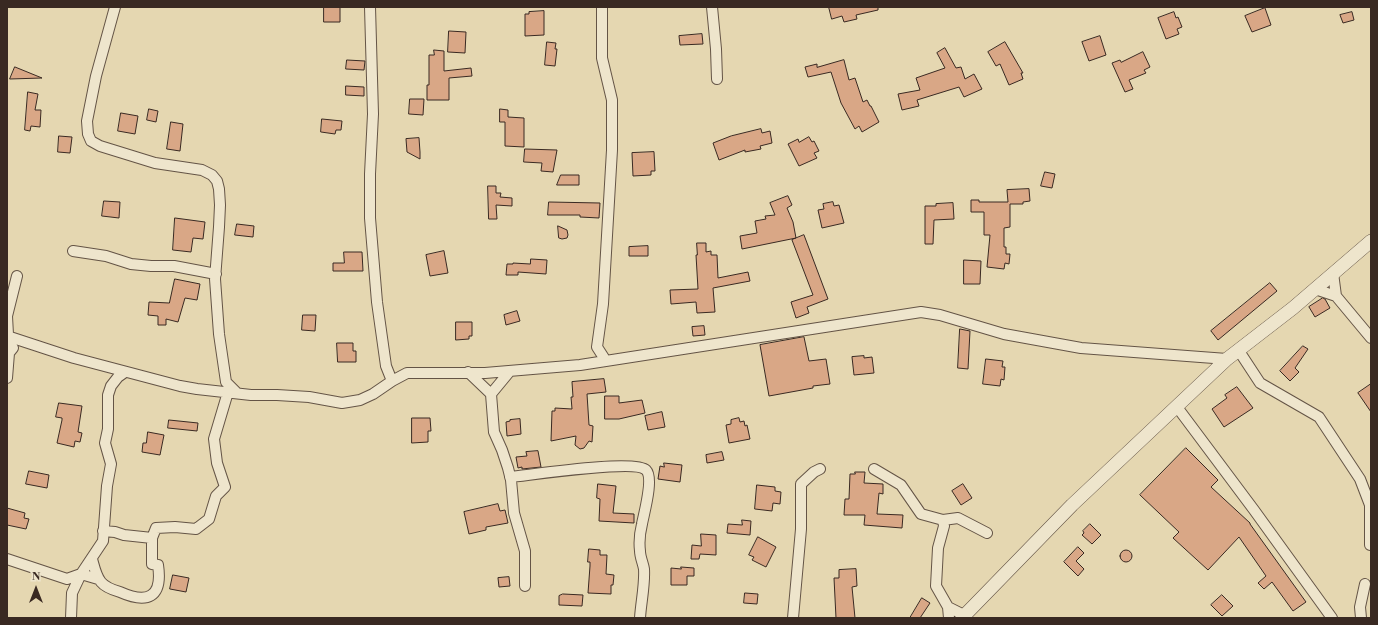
<!DOCTYPE html>
<style>
body{margin:0}
#map{position:relative;width:1378px;height:625px;overflow:hidden;background:#e5d7b1;font-family:"Libre Bodoni",serif}
canvas{display:block}
.frame{position:absolute;inset:0;border:8px solid #392922;pointer-events:none}
.north{position:absolute;left:16px;top:569px;width:40px;height:40px;-webkit-text-stroke:3px #eee5cc;paint-order:stroke;rotate:0deg;font-size:11px;font-weight:700;line-height:16px;text-align:center;color:#392922}
.north::after{content:'';display:block;margin:auto;width:14px;height:18px;background:#392922;clip-path:polygon(50% 0,100% 100%,50% 72%,0 100%)}
</style>
<div id="map">
<canvas width="1378" height="625"></canvas>
<div class="frame"></div>
<div class="north">N</div>
</div>
<script>
const c = document.querySelector('canvas').getContext('2d');
c.lineJoin = 'round';
function fill(path, color) {
  c.fillStyle = color;
  c.fill(path, 'evenodd');
}
function stroke(path, color, width, dash) {
  c.strokeStyle = color;
  c.lineWidth = width;
  c.lineCap = dash ? 'butt' : 'round';
  c.setLineDash(dash || []);
  c.stroke(path);
}
const building = new Path2D(`
 M 324,7 L 340,7 L 340,22 L 324,22 Z
 M 829,7 L 878,7 L 878,10 L 856,15 L 857,19 L 844,22 L 842,16 L 832,19 Z
 M 1265,8 L 1271,25 L 1252,32 L 1245,16 Z
 M 544,11 L 544,35 L 525,36 L 525,14 L 529,14 L 529,12 Z
 M 1174,12 L 1176,18 L 1178,17 L 1182,27 L 1177,29 L 1179,34 L 1166,39 L 1158,18 Z
 M 1352,12 L 1354,20 L 1343,23 L 1340,15 Z
 M 449,31 L 466,32 L 465,53 L 448,52 Z
 M 702,34 L 703,44 L 680,45 L 679,36 Z
 M 1100,36 L 1106,55 L 1089,61 L 1082,42 Z
 M 547,42 L 556,43 L 555,49 L 557,49 L 555,66 L 545,65 Z
 M 1005,42 L 1023,73 L 1021,73 L 1023,79 L 1009,85 L 1000,64 L 996,66 L 988,52 Z
 M 945,48 L 956,68 L 961,67 L 965,79 L 974,74 L 982,89 L 964,97 L 959,87 L 917,100 L 919,106 L 902,110 L 898,94 L 920,90 L 916,78 L 945,68 L 937,53 Z
 M 434,50 L 444,51 L 444,71 L 471,68 L 472,76 L 449,78 L 449,100 L 427,100 L 427,85 L 429,85 L 429,55 L 434,55 Z
 M 1143,52 L 1150,67 L 1144,70 L 1146,73 L 1129,80 L 1133,89 L 1125,92 L 1112,63 L 1120,60 L 1121,62 Z
 M 347,60 L 365,61 L 364,70 L 346,69 Z
 M 844,60 L 849,80 L 855,78 L 863,102 L 867,100 L 870,106 L 871,106 L 879,122 L 862,132 L 859,126 L 855,129 L 841,103 L 831,72 L 808,77 L 805,67 L 817,64 L 817,67 Z
 M 15,67 L 42,78 L 10,79 Z
 M 346,86 L 364,87 L 364,96 L 346,95 Z
 M 28,92 L 38,94 L 35,110 L 41,110 L 40,127 L 31,126 L 30,131 L 25,130 Z
 M 410,99 L 424,99 L 423,115 L 409,114 Z
 M 149,109 L 158,111 L 156,122 L 147,120 Z
 M 500,109 L 508,110 L 508,117 L 524,118 L 524,147 L 505,146 L 505,122 L 500,122 Z
 M 121,113 L 138,116 L 135,134 L 118,131 Z
 M 322,119 L 342,121 L 341,130 L 336,130 L 335,134 L 321,132 Z
 M 171,122 L 183,124 L 180,151 L 167,149 Z
 M 761,129 L 762,133 L 770,131 L 772,143 L 760,146 L 761,149 L 745,152 L 745,150 L 719,160 L 713,143 L 731,136 Z
 M 59,136 L 72,137 L 70,153 L 58,152 Z
 M 809,137 L 812,142 L 814,141 L 819,151 L 814,153 L 817,158 L 799,166 L 788,144 L 798,139 L 799,142 Z
 M 419,138 L 420,152 L 420,159 L 407,152 L 406,139 Z
 M 525,149 L 557,150 L 553,172 L 541,171 L 542,163 L 524,162 Z
 M 654,152 L 655,171 L 651,171 L 651,175 L 633,176 L 632,153 Z
 M 1045,172 L 1055,174 L 1052,188 L 1041,186 Z
 M 561,175 L 579,175 L 579,185 L 557,185 Z
 M 488,186 L 496,186 L 496,193 L 501,193 L 500,197 L 512,198 L 512,206 L 496,205 L 497,219 L 489,219 Z
 M 1029,189 L 1030,201 L 1023,202 L 1023,204 L 1010,204 L 1010,227 L 1004,228 L 1004,247 L 1006,247 L 1006,254 L 1010,254 L 1009,264 L 1005,263 L 1004,269 L 987,267 L 990,235 L 984,235 L 984,212 L 971,212 L 971,200 L 979,200 L 979,202 L 1008,202 L 1007,190 Z
 M 788,196 L 792,205 L 787,208 L 793,222 L 796,238 L 742,249 L 740,236 L 757,233 L 755,221 L 766,219 L 765,216 L 775,215 L 770,203 Z
 M 104,201 L 120,202 L 119,218 L 102,216 Z
 M 549,202 L 600,203 L 599,218 L 580,217 L 580,215 L 548,215 Z
 M 833,202 L 834,206 L 839,205 L 844,223 L 822,228 L 818,210 L 824,209 L 823,204 Z
 M 953,203 L 954,219 L 934,220 L 933,244 L 925,244 L 925,206 L 936,206 L 936,204 Z
 M 175,218 L 205,222 L 203,239 L 193,238 L 191,252 L 173,250 Z
 M 237,224 L 254,226 L 253,237 L 235,235 Z
 M 558,226 L 567,230 L 568,235 L 567,238 L 562,239 L 559,238 Z
 M 804,235 L 828,299 L 807,307 L 809,313 L 796,318 L 791,302 L 813,295 L 792,240 Z
 M 697,243 L 706,243 L 706,252 L 711,251 L 711,255 L 717,255 L 718,278 L 748,272 L 750,281 L 713,288 L 715,312 L 697,313 L 696,302 L 671,304 L 670,290 L 698,289 L 696,255 L 697,255 Z
 M 648,246 L 648,256 L 629,256 L 629,247 Z
 M 444,251 L 448,273 L 430,276 L 426,255 Z
 M 344,252 L 362,252 L 363,271 L 333,271 L 333,263 L 344,263 Z
 M 531,259 L 547,260 L 546,274 L 518,272 L 518,275 L 506,275 L 507,264 L 513,264 L 513,263 L 530,264 Z
 M 964,260 L 981,261 L 980,284 L 964,284 Z
 M 175,279 L 200,284 L 197,300 L 185,298 L 178,322 L 166,319 L 166,325 L 158,325 L 158,316 L 148,315 L 149,302 L 169,303 Z
 M 1270,283 L 1277,291 L 1218,340 L 1211,331 Z
 M 1323,298 L 1325,299 L 1330,308 L 1315,317 L 1309,307 Z
 M 517,311 L 520,321 L 506,325 L 504,315 Z
 M 303,315 L 316,315 L 315,331 L 302,330 Z
 M 456,322 L 472,322 L 472,336 L 469,336 L 469,339 L 456,340 Z
 M 704,326 L 705,335 L 693,336 L 692,327 Z
 M 960,329 L 970,331 L 968,369 L 958,368 Z
 M 804,337 L 809,361 L 826,359 L 830,384 L 813,386 L 813,388 L 769,396 L 760,345 Z
 M 337,343 L 353,343 L 353,351 L 356,351 L 356,362 L 338,362 Z
 M 1303,346 L 1308,349 L 1295,368 L 1299,372 L 1290,381 L 1280,371 Z
 M 864,356 L 864,358 L 872,357 L 874,373 L 854,375 L 852,357 Z
 M 986,359 L 1003,361 L 1002,367 L 1005,367 L 1004,380 L 1001,379 L 1000,386 L 983,384 Z
 M 604,379 L 606,392 L 587,394 L 589,425 L 593,426 L 592,442 L 589,441 L 584,448 L 580,449 L 575,445 L 576,436 L 551,441 L 552,411 L 555,411 L 555,408 L 572,409 L 571,397 L 573,397 L 572,382 Z
 M 1371,384 L 1371,412 L 1358,393 Z
 M 1237,387 L 1253,408 L 1224,427 L 1212,409 L 1227,398 L 1225,395 Z
 M 605,396 L 619,396 L 619,403 L 642,400 L 645,413 L 619,419 L 605,419 Z
 M 59,403 L 82,406 L 78,432 L 82,433 L 80,442 L 75,441 L 74,447 L 57,443 L 62,420 L 62,418 L 56,417 Z
 M 662,412 L 665,427 L 648,430 L 645,416 Z
 M 412,418 L 430,418 L 431,431 L 428,431 L 428,442 L 412,443 Z
 M 739,418 L 740,422 L 744,421 L 745,426 L 747,425 L 750,439 L 729,443 L 726,425 L 731,424 L 731,420 Z
 M 520,419 L 521,434 L 507,436 L 506,422 L 510,421 L 510,420 Z
 M 169,420 L 198,423 L 197,431 L 168,428 Z
 M 148,432 L 164,435 L 160,455 L 142,452 L 143,443 L 146,443 Z
 M 1186,448 L 1218,480 L 1211,487 L 1250,523 L 1250,524 L 1306,602 L 1293,611 L 1272,582 L 1264,589 L 1258,583 L 1266,576 L 1239,537 L 1208,570 L 1173,538 L 1179,532 L 1140,495 Z
 M 538,451 L 541,467 L 522,469 L 522,467 L 518,468 L 516,457 L 527,456 L 526,452 Z
 M 722,452 L 724,460 L 707,463 L 706,455 Z
 M 664,463 L 682,465 L 680,482 L 658,479 L 660,466 L 664,467 Z
 M 29,471 L 49,475 L 47,488 L 26,484 Z
 M 855,472 L 865,472 L 864,483 L 883,484 L 883,494 L 879,493 L 877,514 L 903,515 L 902,528 L 864,525 L 865,515 L 844,515 L 845,499 L 849,499 L 850,474 L 855,474 Z
 M 598,484 L 616,486 L 613,513 L 634,514 L 634,523 L 599,521 L 600,499 L 597,498 Z
 M 963,484 L 972,498 L 961,505 L 952,491 Z
 M 757,485 L 775,487 L 775,491 L 781,492 L 780,504 L 773,503 L 772,511 L 755,509 Z
 M 498,504 L 500,511 L 505,510 L 508,523 L 486,527 L 486,530 L 469,534 L 464,512 Z
 M 7,508 L 25,513 L 24,518 L 29,519 L 26,529 L 7,525 Z
 M 742,520 L 751,521 L 750,535 L 727,533 L 728,524 L 742,525 Z
 M 1090,524 L 1101,535 L 1092,544 L 1082,535 L 1084,533 L 1083,531 Z
 M 701,534 L 716,535 L 716,555 L 700,554 L 699,559 L 691,559 L 692,545 L 701,546 Z
 M 758,537 L 776,547 L 766,567 L 752,560 L 754,557 L 749,555 Z
 M 1078,547 L 1084,553 L 1076,561 L 1084,569 L 1078,576 L 1064,562 Z
 M 589,549 L 600,550 L 600,555 L 607,555 L 606,574 L 614,575 L 613,585 L 611,585 L 611,594 L 588,593 L 590,566 L 590,562 L 588,562 Z
 M1120 556a6 6 0 1 1 12 0a6 6 0 1 1-12 0Z
 M 681,567 L 694,568 L 694,576 L 687,576 L 687,585 L 671,585 L 671,568 L 681,569 Z
 M 856,569 L 857,586 L 852,587 L 855,618 L 836,618 L 834,578 L 839,578 L 839,570 Z
 M 173,575 L 189,578 L 186,592 L 170,589 Z
 M 509,577 L 510,586 L 499,587 L 498,578 Z
 M 745,593 L 758,594 L 757,604 L 744,603 Z
 M 563,594 L 583,595 L 582,606 L 559,605 L 559,596 Z
 M 1222,595 L 1233,606 L 1222,616 L 1211,605 Z
 M 922,598 L 930,603 L 920,618 L 910,618 Z`);
fill(building, '#d9a786');
stroke(building, '#392922', 1);
const minor = new Path2D(`
 M 115,7 L 96,76 L 87,121 L 88,134 L 91,141 L 100,146 L 155,163 L 202,170 L 212,175 L 217,181 L 219,189 L 220,205 L 219,227 L 215,279 L 219,334 L 226,382 L 237,393
 M 370,7 L 373,114 L 370,174 L 370,218 L 377,302 L 386,366 L 392,381
 M 602,7 L 602,58 L 612,100 L 612,150 L 603,304 L 597,347 L 606,361
 M 712,7 L 716,49 L 717,79
 M 73,251 L 106,256 L 131,264 L 151,266 L 174,266 L 216,274
 M 1333,273 L 1336,296 L 1371,338
 M 1315,289 L 1336,296
 M 7,336 L 74,358 L 180,386 L 197,389 L 251,395 L 277,395 L 309,397 L 342,403 L 360,400 L 373,394 L 392,381 L 407,373 L 485,373 L 580,365 L 921,312 L 940,315 L 1004,334 L 1081,348 L 1227,359
 M 1239,351 L 1260,383 L 1319,417 L 1360,479 L 1370,505 L 1370,545
 M 9,353 L 7,316 L 17,276
 M 468,372 L 491,394 L 510,371
 M 7,378 L 9,353 L 13,348
 M 491,394 L 494,432 L 502,450 L 508,468 L 511,480 L 514,513 L 525,551 L 525,586
 M 1177,407 L 1254,510 L 1332,618
 M 874,469 L 901,485 L 921,514 L 943,520 L 944,526 L 938,548 L 936,586 L 948,607
 M 510,477 C 531,475 635,459 646,470 C 654,478 644,513 642,524 C 640,532 639,543 640,551 C 640,557 643,563 644,569 C 645,585 641,602 640,618
 M 943,520 L 958,518 L 987,533
 M 103,531 L 115,532 L 124,535 L 152,538 L 156,528 L 175,527 L 196,529 L 209,519 L 216,496 L 225,487 L 217,463 L 214,439 L 228,392
 M 7,559 L 67,579 L 81,574 L 103,541 L 107,486 L 111,464 L 105,443 L 108,429 L 108,395 L 111,386 L 118,377 L 125,372
 M 92,559 C 94,566 96,576 101,582 C 105,587 113,590 120,592 C 147,604 163,598 158,565 L 152,564 L 152,538
 M 71,618 L 72,593 L 81,574 L 98,579
 M 793,618 L 801,529 L 801,484 L 814,472 L 820,469
 M 949,618 L 948,607 L 964,615
 M 1361,618 L 1360,607 L 1365,584`);
const tertiary = new Path2D(`
 M 962,618 L 1072,505 L 1227,359 L 1293,308 L 1371,241`);
stroke(minor, '#645446', 12);
stroke(tertiary, '#645446', 14);
stroke(minor, '#eee5cc', 10);
stroke(tertiary, '#eee5cc', 13);
</script>
